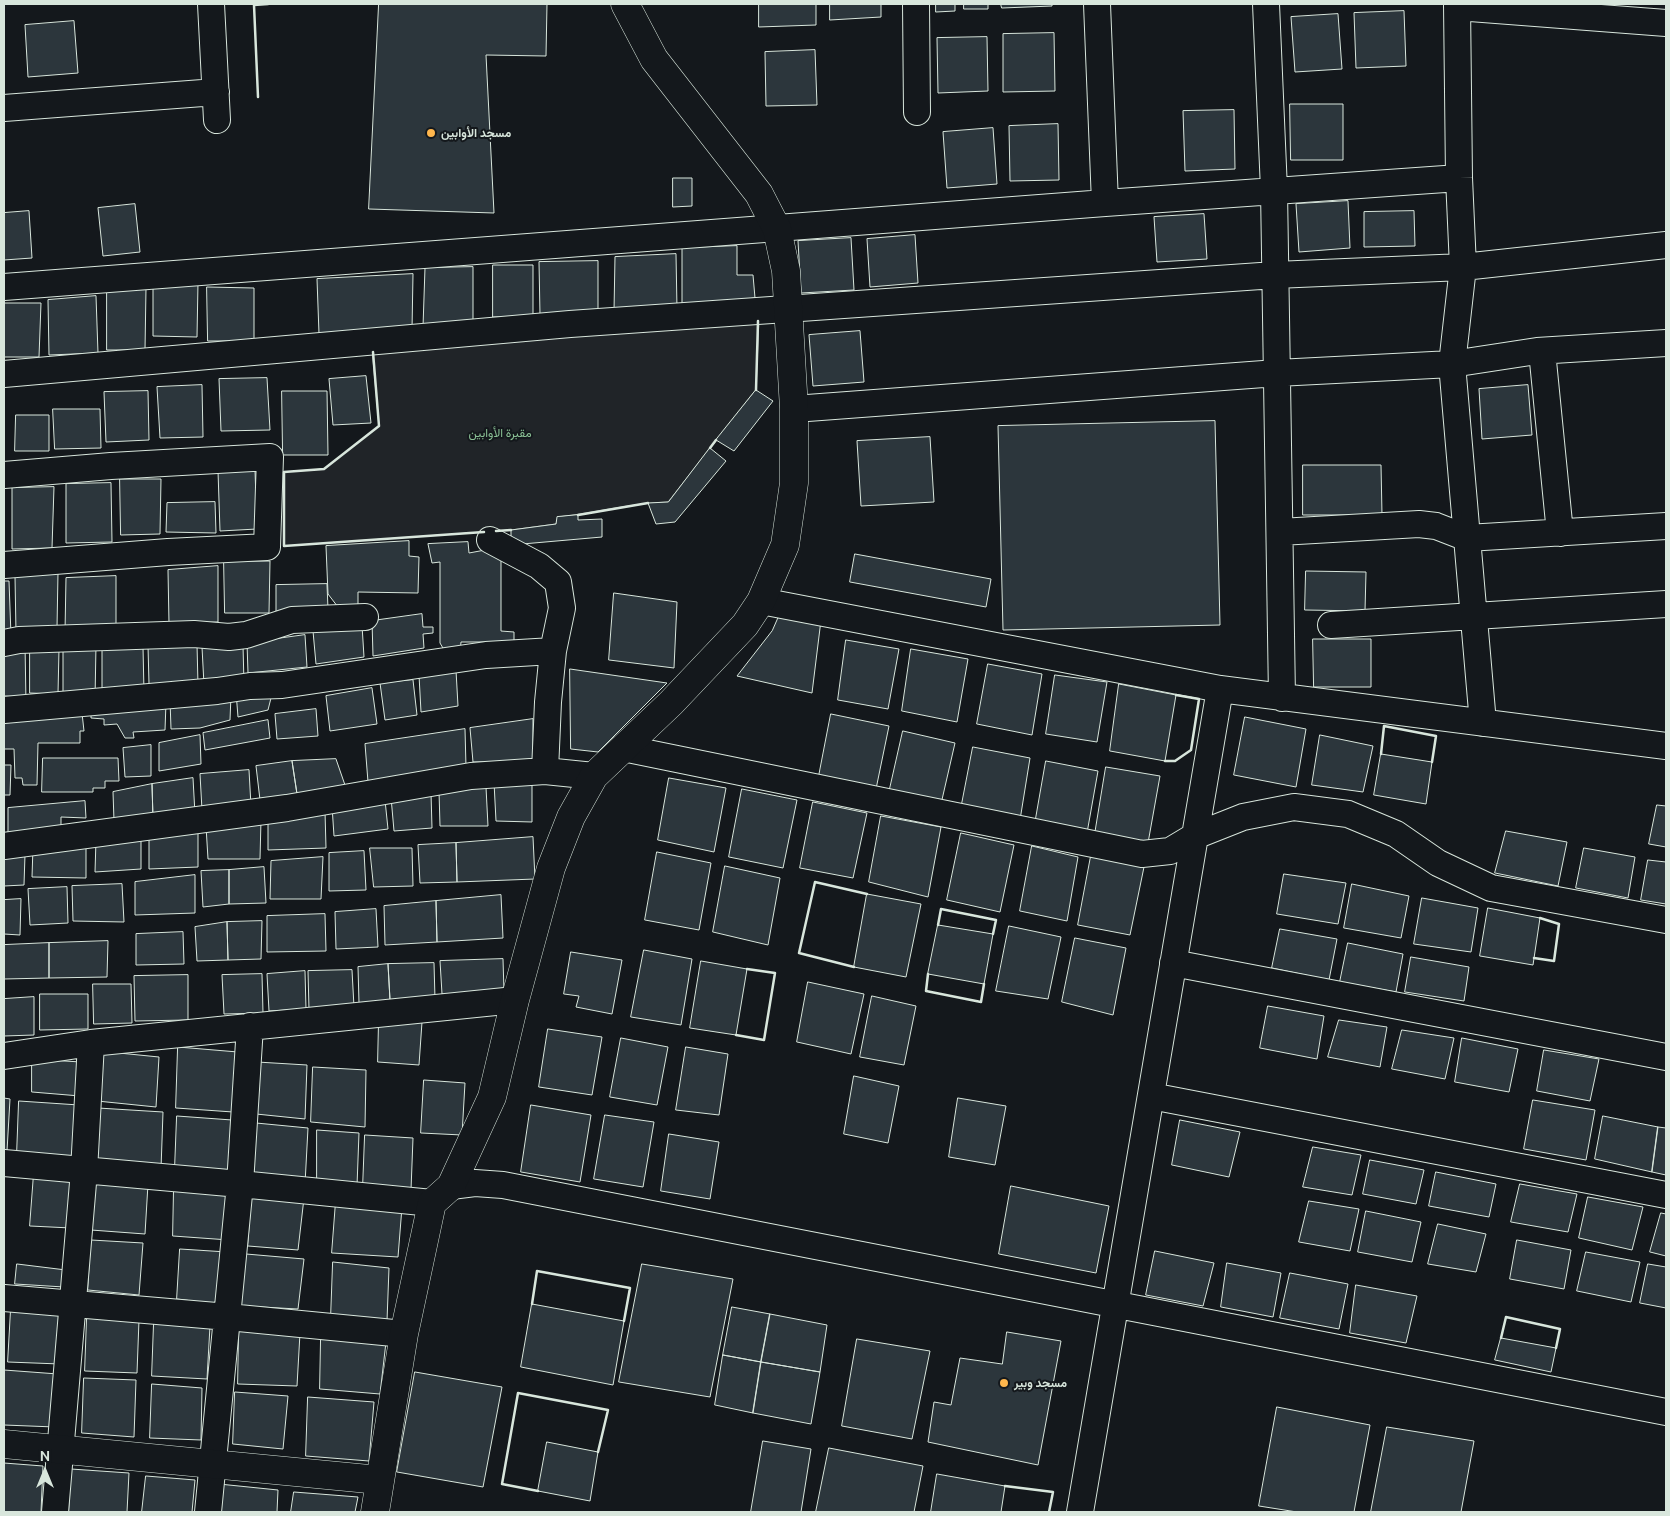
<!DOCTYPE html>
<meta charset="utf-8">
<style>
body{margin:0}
#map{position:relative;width:1670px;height:1516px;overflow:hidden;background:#14181c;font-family:Ubuntu,sans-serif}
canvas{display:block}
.frame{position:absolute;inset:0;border:5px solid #d8e6dc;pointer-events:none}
.north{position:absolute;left:20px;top:1446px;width:50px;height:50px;-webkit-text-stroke:4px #14181c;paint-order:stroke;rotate:0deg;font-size:14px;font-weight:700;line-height:20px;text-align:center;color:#d8e6dc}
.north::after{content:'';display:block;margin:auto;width:18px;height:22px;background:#d8e6dc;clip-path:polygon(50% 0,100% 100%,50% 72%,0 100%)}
</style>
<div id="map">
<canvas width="1670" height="1516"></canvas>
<div class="frame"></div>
<div class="north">N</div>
</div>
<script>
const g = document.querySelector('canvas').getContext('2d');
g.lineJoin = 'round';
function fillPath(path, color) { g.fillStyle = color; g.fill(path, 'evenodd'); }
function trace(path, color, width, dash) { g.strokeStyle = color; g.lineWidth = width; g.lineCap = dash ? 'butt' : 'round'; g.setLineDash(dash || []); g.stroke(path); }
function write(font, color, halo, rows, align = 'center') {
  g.font = font + ' Ubuntu,Vazirmatn,sans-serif'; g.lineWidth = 4; g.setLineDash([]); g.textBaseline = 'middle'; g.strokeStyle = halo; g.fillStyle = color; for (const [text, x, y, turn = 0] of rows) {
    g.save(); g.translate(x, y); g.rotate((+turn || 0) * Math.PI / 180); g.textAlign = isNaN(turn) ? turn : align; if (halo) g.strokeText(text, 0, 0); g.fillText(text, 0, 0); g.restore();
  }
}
const green = new Path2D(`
 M759,318l-3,72 -88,112c-37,1 -73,11 -110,15l-2,7 -45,6 -227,16v-74l40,-3 55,-43 -7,-77z`);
const building = new Path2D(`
 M379,4h168l-1,52 -60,-1 8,158 -125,-4z
 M759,4h57v21l-57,2z
 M830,4h51v13l-51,3z
 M936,4h19v7l-19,1z
 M964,4h24v5h-24z
 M1001,4h51v2l-50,2z
 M1404,11l2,55 -50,2 -2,-55z
 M1338,14l4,55 -47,3 -4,-55z
 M74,21l4,52 -50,4 -3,-52z
 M1054,33l1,58 -52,1v-58z
 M987,37l1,54 -50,2 -1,-55z
 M815,50l2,55 -51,1 -1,-54z
 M1290,104h53v56h-52z
 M1234,110l1,59 -50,2 -2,-60z
 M1058,124l1,56 -49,1 -1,-55z
 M993,128l4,56 -50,4 -4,-56z
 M673,178h19v28l-19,1z
 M1348,201l2,47 -51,4 -3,-48z
 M135,204l5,48 -37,4 -5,-48z
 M29,211l3,47 -28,2v-47z
 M1414,211l1,35 -51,1v-35z
 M1204,214l3,45 -50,3 -3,-45z
 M915,235l3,48 -48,4 -3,-48z
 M851,238l3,52 -53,3 -3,-52z
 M737,246v29h16l2,23 -73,8v-58z
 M676,254l1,55 -63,2 1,-54z
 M598,261v54h-58l-1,-53z
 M493,265h40v52h-40z
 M473,267v61l-50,-1 2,-59z
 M413,274l-1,56 -93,4 -2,-55z
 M198,283l-1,54 -44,-1v-50z
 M207,287l47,1v53h-46z
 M107,288h39l-1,62h-38z
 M96,296l2,57 -49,2 -1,-55z
 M4,303h37l-2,54h-35z
 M860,331l4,51 -51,4 -4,-51z
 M366,376l5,47 -38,2 -4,-46z
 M267,378l3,52 -49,1 -2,-52z
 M202,385l1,52 -43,1 -3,-51z
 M1528,385l4,50 -50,4 -3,-50z
 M756,390l17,11 -39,50 -18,-11z
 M148,391l1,49 -43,2 -2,-50z
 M282,391h45l1,64h-45z
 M53,409h47l1,39 -46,1z
 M16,415h33v36h-34z
 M1215,421l5,204 -217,5 -5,-204z
 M930,437l4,65 -73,4 -4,-65z
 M710,448l16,13 -51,61 -19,2 -8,-21 20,-1z
 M1303,465h78l1,50h-79z
 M255,470l2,59 -37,2 -2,-60z
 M120,479h41l-1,55 -39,1z
 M111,483l1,59 -46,1v-59z
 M54,487l-2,61 -40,1v-61z
 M215,502l1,31 -50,-1 1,-29z
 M578,515v5l24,-1v18l-91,8v-15l45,-6 1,-7z
 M409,541v15l10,1 -1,36 -60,-1v18l-17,1 -13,-17 -2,-48z
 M468,542l1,11 32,-6v84l13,1v13l-19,-3h-34l-1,12 -13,1 -7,-12v-81l-8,1 -4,-19z
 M855,554l136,25 -5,28 -136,-25z
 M224,561h46l-1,52h-44z
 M218,566v56l-49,2 -1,-54z
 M1306,571l60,1 -1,39 -60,-1z
 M58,573l-1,55 -41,5 -1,-57z
 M116,576v53l-51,3 1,-54z
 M4,581h5l2,55 -7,-1z
 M327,584l1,25 -52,3v-27z
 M614,593l63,9 -3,66 -65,-8z
 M422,614l1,13h10v6l-10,1 1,14 -51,8 -1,-35z
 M780,614l41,6 -9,73 -75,-17 35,-45z
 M362,625l2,32 -48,7 -3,-33z
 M305,635l2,32 -59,6 -1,-30z
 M1313,639h58v48h-57z
 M846,640l53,9 -11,60 -50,-9z
 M25,643l1,61 -6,-7 -16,-1v-46z
 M197,644l1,41 -49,-1 -1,-38z
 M96,645l-1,55 -32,-7v-47z
 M243,645l1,39 -40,1 -2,-38z
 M143,647l1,45h-42v-43z
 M30,649h29l-1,45 -28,-1z
 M911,649l57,10 -11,63 -55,-11z
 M988,664l54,10 -10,61 -55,-11z
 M570,669l97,14 -69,69 -27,-3z
 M456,670l2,36 -37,6 -2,-37z
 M1055,675l52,7 -10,60 -51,-8z
 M413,680l4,35 -32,5 -5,-37z
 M1119,684l57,11 -11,66 -55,-10z
 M372,688l5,36 -47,7 -4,-35z
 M273,690l-5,20 -30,7 -2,-25z
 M231,695l-1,25 -30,8 -29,1 -1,-29z
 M166,703l-1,27 -32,2 1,6h-9l-8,-14 -13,1v-6l-13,-1v-12z
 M316,709l2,27 -41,3 -2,-25z
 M82,713l2,18h-4v12h-42l-1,42h-14l-1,-7h-7l-1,-29h-10v-34z
 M831,714l58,12 -13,63 -57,-13z
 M1245,717l61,12 -10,58 -62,-12z
 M533,719v43h-60l-3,-34z
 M268,720l2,18 -65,12 -2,-17z
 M465,729l1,38 -98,15 -3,-38z
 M903,731l52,12 -14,61 -52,-11z
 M200,735l1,29 -42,7v-28z
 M1320,735l53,11 -10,46 -51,-7z
 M151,745v31l-26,1 -2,-29z
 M973,747l57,11 -10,62 -59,-11z
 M1381,754l51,8 -6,42 -52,-9z
 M43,758h75l1,23h-14v7h-12v4h-51z
 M336,759l10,29 -49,6 -5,-33z
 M292,761l5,33 -37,6 -4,-34z
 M1046,761l52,10 -11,62 -52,-9z
 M4,765h7l-1,30h-6z
 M1106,767l54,9 -12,67 -53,-9z
 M249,770l2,36 -49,4 -2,-36z
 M193,778l2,36 -42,5 -1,-35z
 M669,778l57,10 -12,64 -56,-12z
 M532,781v41l-36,-1 -2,-39z
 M152,784l1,35 -39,2 -1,-29z
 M486,787l2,39h-48l-1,-35z
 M742,789l55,11 -14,68 -54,-11z
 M431,793l1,35 -38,3 -3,-34z
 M385,800l3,29 -54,7 -2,-30z
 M85,801l1,17 -25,-1v10l-53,10v-29z
 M813,802l54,11 -14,65 -53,-10z
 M1657,805l9,1v41l-17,-3z
 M325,811l1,37 -58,2v-33z
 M881,816l60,11 -13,70 -59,-15z
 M261,820l-1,39h-52l-2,-33z
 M198,828v39l-49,2v-36z
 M1506,831l61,11 -9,44 -63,-13z
 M961,833l53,12 -14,67 -53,-12z
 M141,836v33l-46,3 1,-32z
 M533,837l2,42 -78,3 -1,-39z
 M86,842v36l-54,-1 1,-30z
 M456,843l1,39 -37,1 -2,-38z
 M1032,846l46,11 -11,64 -47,-10z
 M370,848h42l1,38 -39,1z
 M1584,848l51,9 -7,41 -52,-10z
 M364,851l2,39 -37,1v-38z
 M657,852l54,11 -12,67 -54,-10z
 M25,855l-1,30 -20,1v-30z
 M1091,856l53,11 -14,68 -52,-10z
 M323,857l-2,42h-51l1,-38z
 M1648,860l18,2v42l-25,-4z
 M725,866l55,12 -12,67 -55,-13z
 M264,867l2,36 -37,1v-34z
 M229,870v34l-26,3 -2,-36z
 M1284,874l62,9 -8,41 -61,-10z
 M195,875v38l-60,2v-33z
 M122,884l2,38 -51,-1 -1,-35z
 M1352,884l57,12 -8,42 -57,-10z
 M67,887l1,36 -38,2 -2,-36z
 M867,894l54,10 -15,73 -52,-10z
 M501,895l2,43 -66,4 -1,-41z
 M1422,898l56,10 -7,44 -57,-8z
 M21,899l-1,36 -16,-1v-34z
 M436,901l1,41 -52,3 -1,-39z
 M1488,908l52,10 -7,47 -53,-9z
 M376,909l2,38 -42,2 -1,-37z
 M325,914l1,37 -59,1v-36z
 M262,921l-1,38 -33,1 -1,-38z
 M227,922l1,38 -31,1 -2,-34z
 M938,925l55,9 -9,50 -56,-10z
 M1009,926l52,11 -13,62 -52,-8z
 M1280,929l57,10 -8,41 -57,-12z
 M183,932l1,32 -48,1v-31z
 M1075,938l51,10 -13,67 -51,-13z
 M108,941l-1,36 -58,1v-35z
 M49,943v35l-45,1v-34z
 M1348,943l55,11 -7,38 -56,-10z
 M644,950l48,9 -11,66 -50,-8z
 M571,952l51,8 -10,54 -36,-7 3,-11 -15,-2z
 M1411,957l58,10 -5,34 -59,-9z
 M503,959l1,33 -62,2 -2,-33z
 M701,961l46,8 -11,66 -46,-7z
 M434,963l1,36 -45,1 -2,-36z
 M388,964l2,36 -31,3 -1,-36z
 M352,970l2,37 -45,3 -1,-39z
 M305,971l1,38 -37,2 -2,-37z
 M262,974l1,39 -39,1 -2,-39z
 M188,975v45l-53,1 -1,-45z
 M808,982l56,12 -13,60 -54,-12z
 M93,984h38l1,39 -38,1z
 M40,994h48v35l-48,1z
 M872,996l44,10 -12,59 -44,-8z
 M34,997v38l-30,1v-37z
 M1268,1006l56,10 -7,43 -57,-11z
 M379,1019l43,3 -3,43 -41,-3z
 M1339,1020l48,7 -7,40 -52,-10z
 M548,1029l54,8 -10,58 -53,-8z
 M1402,1030l52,8 -9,41 -53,-10z
 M621,1038l47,9 -11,58 -47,-8z
 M1462,1038l56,11 -9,43 -54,-10z
 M178,1047l60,5 -5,60 -57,-4z
 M686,1047l42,7 -9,61 -43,-5z
 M1544,1050l55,9 -9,42 -53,-10z
 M99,1051l60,6 -3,50 -59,-6z
 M32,1059l49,3 -1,34 -48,-4z
 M257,1062l50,3 -2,54 -49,-5z
 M313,1067l53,3 -1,57 -54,-5z
 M854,1076l45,10 -11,57 -44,-9z
 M424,1080l41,3 -3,52 -41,-2z
 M4,1098l6,1 -3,52h-3z
 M958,1098l48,8 -11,59 -46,-8z
 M1533,1100l62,10 -9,50 -62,-11z
 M19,1101l60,4 -3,55 -59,-6z
 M531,1105l60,10 -11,67 -59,-10z
 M98,1108l65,4 -2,57 -65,-7z
 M605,1115l49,7 -11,65 -49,-8z
 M177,1116l55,4 -3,53 -54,-6z
 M1603,1116l55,11 -6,45 -57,-13z
 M1180,1120l60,12 -11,45 -57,-12z
 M256,1123l52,5 -3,56 -51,-5z
 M1658,1127l8,1v47l-14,-3z
 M317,1130l42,3 -2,53 -40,-2z
 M669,1134l50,8 -9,57 -49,-8z
 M365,1135l48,3 -2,52 -48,-3z
 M1313,1147l48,8 -9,40 -49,-8z
 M1370,1160l54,10 -8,34 -53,-10z
 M1436,1172l60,12 -7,33 -60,-11z
 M34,1173l42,5 -5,50 -41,-2z
 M93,1178l55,6 -3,50 -54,-4z
 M1520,1184l57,10 -9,38 -57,-10z
 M174,1186l58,3 -3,51 -56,-4z
 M1011,1186l98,20 -13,67 -97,-19z
 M252,1193l52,5 -6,52 -50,-4z
 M1588,1197l55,10 -11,43 -53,-12z
 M336,1201l66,6 -4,50 -66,-4z
 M1309,1201l50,8 -9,42 -51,-9z
 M1366,1211l55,11 -9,40 -54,-10z
 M1661,1213l5,1v42l-16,-4z
 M1438,1224l48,10 -10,38 -48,-8z
 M91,1240l52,3 -4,52 -51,-5z
 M1517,1240l54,10 -7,39 -54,-10z
 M180,1249l47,3 -4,53 -46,-6z
 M1155,1251l59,12 -11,43 -57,-11z
 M1586,1252l54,10 -9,40 -54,-11z
 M246,1254l58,5 -6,50 -57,-3z
 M333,1262l56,6 -2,53 -56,-4z
 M1227,1263l54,10 -8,44 -52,-10z
 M17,1264l49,6 -2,17 -49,-3z
 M642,1264l91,15 -23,118 -91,-15z
 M1648,1264l18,3v41l-26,-5z
 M1290,1273l58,11 -9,45 -59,-11z
 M1356,1285l61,11 -11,47 -56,-10z
 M532,1304l92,17 -11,64 -92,-18z
 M732,1307l38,7 -9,48 -38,-7z
 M11,1309l52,4 -3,51 -52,-2z
 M770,1314l57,11 -7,47 -59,-10z
 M87,1317l52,3 -2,53 -52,-2z
 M154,1322l56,4 -3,53 -55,-3z
 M239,1330l61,3 -3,53 -59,-2z
 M1007,1332l54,9 -23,124 -110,-23 6,-40 17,3 9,-47 42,6z
 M321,1337l65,5 -6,52 -60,-5z
 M1501,1338l55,10 -5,24 -56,-12z
 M857,1339l73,12 -18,88 -70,-13z
 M723,1355l38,7 -8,51 -38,-8z
 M761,1362l59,10 -9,52 -58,-11z
 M4,1370l54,4 -3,53 -51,-2z
 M415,1372l87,15 -19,100 -86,-15z
 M84,1378l52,2 -2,57 -52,-4z
 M152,1384l50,4 -1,52 -51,-2z
 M235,1392l53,4 -5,53 -50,-5z
 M308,1397l66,5 -5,59 -63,-5z
 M1277,1407l93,18 -16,87h-57l-38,-6z
 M1387,1427l87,14 -13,71h-90z
 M763,1441l48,8 -10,63h-50z
 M547,1442l51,10 -8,49 -52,-10z
 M829,1448l94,18 -9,46h-98z
 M4,1463l39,3 -2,46h-37z
 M71,1469l58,4 -2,39h-58z
 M937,1474l68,12 -4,26h-70z
 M146,1476l49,4 -3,32h-50z
 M219,1484l59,6 -1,22h-60z
 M294,1492l64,5 -3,15h-64z`);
const street = new Path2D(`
 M211,4l6,116
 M916,4l1,108
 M1097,4l8,199
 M1266,4l8,186 8,508
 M1457,4l2,174 4,89 -11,97 31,359
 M1457,7l209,16
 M4,108l212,-16
 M4,287l1101,-84 354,-25
 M1542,351l18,182
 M4,374l566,-50 705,-49 188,-8 203,-22
 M794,409l483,-36 175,-9 85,-13 129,-8
 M4,475l107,-9 159,-9 -3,90 -99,5 -164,13
 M1280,532l139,-8 17,2 31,12 199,-12
 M490,540l49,26 19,16 4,26 -9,43 -5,51 -3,69
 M761,601l459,88 446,57
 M1331,625l335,-21
 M4,643l15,-3 175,-6 35,3 17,-2 46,-15 73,-3
 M4,710l213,-19 33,-5 32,-1 204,-30 67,-4
 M623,748l519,106 28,-3 25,-15 48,-19 51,-10 54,7 48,20 42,29 53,25 175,32
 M4,846l283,-38 184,-32 74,-5 49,5
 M1173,963l493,94
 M4,1056l87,-13 424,-43
 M1151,1096l515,99
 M4,1163l236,21 192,19
 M451,1186l24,-3 28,2 1163,227
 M4,1298l224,19 176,17
 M55,1512l29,-341 7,-128
 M208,1512l32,-328 10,-158
 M1080,1512l140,-823`);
const secondary = new Path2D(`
 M4,1444l375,36
 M375,1512l29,-178 28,-131 19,-17 41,-89 23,-97 36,-132 20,-51 23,-41 77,-73 74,-78 16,-24 24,-56 9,-62v-74l-8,-138 -9,-42 -18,-35 -105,-135 -29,-55`);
const wall = new Path2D(`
 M258,97l-4,-92 14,-1
 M373,352l6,74 -55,43 -40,3v74l200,-14
 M756,390l2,-69
 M710,448l6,-8
 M578,515l70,-12
 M496,531l15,-1
 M1381,754l3,-28 52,10 -4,26
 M1165,761h10l16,-11 8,-51 -23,-4
 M938,925l3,-16 55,11 -3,14
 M1534,958l20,3 5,-37 -19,-6
 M854,967l-55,-14 16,-71 52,12
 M928,974l-2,17 55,11 3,-18
 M736,1035l28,5 11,-67 -28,-4
 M532,1304l5,-33 93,17 -6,33
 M1501,1338l5,-21 54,12 -4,19
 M1005,1486l48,6 -4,20
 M538,1491l-36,-7 16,-91 90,17 -10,42`);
const markers = [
 [431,133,5,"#ffb74d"],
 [1004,1383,5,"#ffb74d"]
];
const poiNames = [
 ["مسجد الأوابين",441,133],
 ["مسجد وبير",1014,1383]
];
const parkNames = [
 ["مقبرة الأوابين",500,433]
];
fillPath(green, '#202428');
trace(green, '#939e99', 1);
fillPath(building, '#2c363c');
trace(building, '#d8e6dc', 1);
trace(street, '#d8e6dc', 28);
trace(secondary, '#d8e6dc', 29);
trace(street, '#14181c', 26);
trace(secondary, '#14181c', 28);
trace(wall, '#d8e6dc', 2.5);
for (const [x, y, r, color] of markers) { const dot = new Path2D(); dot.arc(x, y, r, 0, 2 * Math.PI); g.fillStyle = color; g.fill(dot); trace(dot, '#14181c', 2); }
write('bold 12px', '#d8e6dc', '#14181c', poiNames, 'left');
write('12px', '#8ac095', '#14181c', parkNames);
</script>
